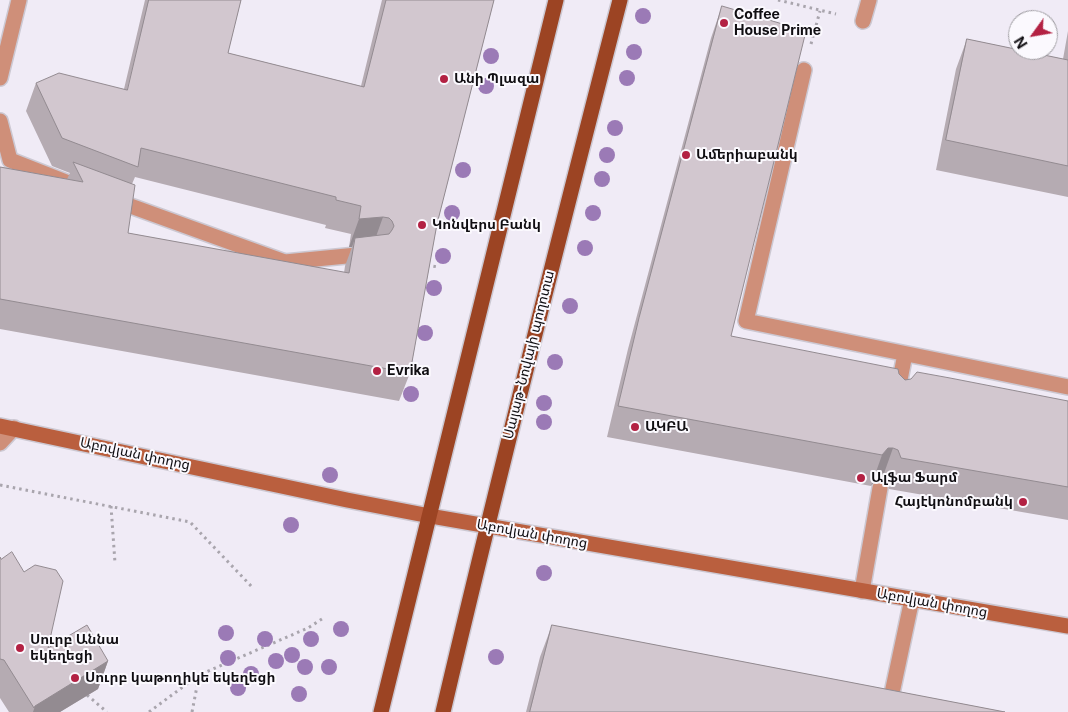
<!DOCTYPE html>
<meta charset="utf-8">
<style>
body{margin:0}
#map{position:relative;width:1068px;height:712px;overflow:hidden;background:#f0ebf6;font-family:Inter,sans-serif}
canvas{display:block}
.north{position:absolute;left:1008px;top:10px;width:50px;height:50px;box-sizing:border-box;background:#fbf9fe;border:1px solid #9d9ba0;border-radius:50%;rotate:238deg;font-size:14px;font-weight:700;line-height:20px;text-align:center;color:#100e12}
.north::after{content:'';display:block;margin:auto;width:18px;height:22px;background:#b32143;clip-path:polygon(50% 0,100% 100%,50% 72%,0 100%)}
</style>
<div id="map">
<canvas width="1068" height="712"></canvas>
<div class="north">N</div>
</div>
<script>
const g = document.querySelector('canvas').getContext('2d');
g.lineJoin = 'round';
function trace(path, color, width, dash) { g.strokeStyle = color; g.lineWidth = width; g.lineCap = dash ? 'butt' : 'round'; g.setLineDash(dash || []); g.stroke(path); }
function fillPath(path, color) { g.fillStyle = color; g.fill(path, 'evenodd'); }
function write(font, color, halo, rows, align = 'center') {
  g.font = font + ' Inter,"Noto Sans Armenian",sans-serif'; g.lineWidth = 4; g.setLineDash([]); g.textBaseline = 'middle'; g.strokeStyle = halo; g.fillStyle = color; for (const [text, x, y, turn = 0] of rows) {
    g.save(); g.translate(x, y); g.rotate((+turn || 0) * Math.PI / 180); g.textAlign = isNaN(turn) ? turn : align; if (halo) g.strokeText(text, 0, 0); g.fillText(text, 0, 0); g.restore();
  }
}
const path = new Path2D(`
 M778,0l58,14
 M811,44l9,-33
 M427,265l11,2
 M0,485l190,37 63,66
 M111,506l4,57
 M87,695l20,17
 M149,712l50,-37 109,-47 17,-11
 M192,712l7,-36`);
const service = new Path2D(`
 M804,70l-58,251 322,66
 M0,78l19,-78
 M0,121l10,39 61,24
 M114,200l171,62 82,-8
 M897,395l8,-41
 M862,591l18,-103`);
const minor = new Path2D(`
 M863,21l6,-21
 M0,443l14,-15
 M888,712l24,-113`);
const secondary = new Path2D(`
 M0,426l347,74 83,16 638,110`);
const primary = new Path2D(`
 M381,712l175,-712
 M443,712c56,-238 116,-475 177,-712`);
const trees = [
 [643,16],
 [634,52],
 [491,56],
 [627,78],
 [486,86],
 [615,128],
 [607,155],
 [463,170],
 [602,179],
 [452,213],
 [593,213],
 [585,248],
 [443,256],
 [434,288],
 [570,306],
 [425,333],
 [555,362],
 [411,394],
 [544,403],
 [544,422],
 [330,475],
 [291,525],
 [544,573],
 [341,629],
 [226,633],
 [265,639],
 [311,639],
 [292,655],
 [496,657],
 [228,658],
 [276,661],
 [305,667],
 [329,667],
 [251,674],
 [238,688],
 [299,694]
];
const wall = new Path2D(`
 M145,0h96l-13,53 133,33 21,-86h112l-57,224 -27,149 -11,28 -399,-72v-162l67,12 3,-6 -18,-7 -26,-55 10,-28 88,6zM135,177l191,48 -1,3 26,6 -2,13h3l-7,19 -1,7 -216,-40 4,-49z
 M722,6l9,330 168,38 6,6 163,21v119l-179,-31 -3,-8 -4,-2h-6l-5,7 -264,-49 21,-88 83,-311z
 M1068,31v166l-132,-27 20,-101 11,-30 96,20z
 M0,557l48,91 60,13 -10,28 -38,23h-51l-9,-14z
 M552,625l453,87h-479l14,-55z`);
const shadedWall = new Path2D(`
 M383,217l-10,28 -18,-7 -3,9h-3l10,-28z
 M888,448h5l-11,31h-6l-5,7 11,-31z
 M108,661l-10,28 -38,23h-27l2,-6z`);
const building = new Path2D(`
 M149,0h92l-13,53 136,34 22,-87h108l-57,224 -27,149 -410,-74v-132l83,15 -10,-20 62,23 -7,48 221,40 6,-35 34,-4 3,-4 2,-4 -2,-5 -3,-3 -6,-1 -24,2 2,-13 -25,-6v-3l-195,-49 -3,19 -76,-29 -26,-55 23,-10 68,17z
 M722,6l84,25 -75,305 167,33 1,5 6,6 6,-1 6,-7 33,6 118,23v86l-167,-29 -3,-8 -5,-2h-5l-6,7 -264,-49 21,-88z
 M967,39l101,21v106l-122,-26z
 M12,552l12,20 11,-7 21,5 7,11 -15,67 39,-23 21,36 -73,45 -1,2 -30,-48 -4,-1v-102l1,2z
 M552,625l453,87h-475z`);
const markers = [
 [724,23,5,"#b32143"],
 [444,79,5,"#b32143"],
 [686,155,5,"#b32143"],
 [422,225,5,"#b32143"],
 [377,371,5,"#b32143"],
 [635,427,5,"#b32143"],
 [861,478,5,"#b32143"],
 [1023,502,5,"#b32143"],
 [20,648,5,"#b32143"],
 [75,678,5,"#b32143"]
];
const poiNames = [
 ["Coffee",734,15],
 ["House Prime",734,31],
 ["Անի Պլազա",454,79],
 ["Ամերիաբանկ",696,155],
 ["Կոնվերս Բանկ",432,225],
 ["Evrika",387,371],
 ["ԱԿԲԱ",645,427],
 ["Ալֆա Ֆարմ",871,478],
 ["Հայէկոնոմբանկ",1013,502,"right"],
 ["Սուրբ Աննա",30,640],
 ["եկեղեցի",30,656],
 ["Սուրբ կաթողիկե եկեղեցի",85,678]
];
const streetNames = [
 ["Սայաթ-Նովայի պողոտա",529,355,-76],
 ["Աբովյան փողոց",135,454,12],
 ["Աբովյան փողոց",532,534,10],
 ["Աբովյան փողոց",932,603,10]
];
trace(service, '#ccc8d2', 18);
trace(minor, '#ccc8d2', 18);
trace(secondary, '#ccc8d2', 18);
trace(primary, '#ccc8d2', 18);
trace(path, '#a9a5ad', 3, [2.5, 4]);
trace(service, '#cf8f79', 15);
trace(minor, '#cf8f79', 15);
trace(secondary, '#ba5f3e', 15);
trace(primary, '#9c4423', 15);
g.fillStyle = '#9b7ab6';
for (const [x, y] of trees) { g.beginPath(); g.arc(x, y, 8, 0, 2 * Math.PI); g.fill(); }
fillPath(wall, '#b5abb2');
fillPath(shadedWall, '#938b91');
fillPath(building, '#d2c7cf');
trace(building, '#938b91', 1);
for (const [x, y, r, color] of markers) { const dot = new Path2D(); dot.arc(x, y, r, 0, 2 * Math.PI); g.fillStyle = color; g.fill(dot); trace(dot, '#fbf9fe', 2); }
write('bold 14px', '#100e12', '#fbf9fe', poiNames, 'left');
write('14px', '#100e12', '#fbf9fe', streetNames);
</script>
